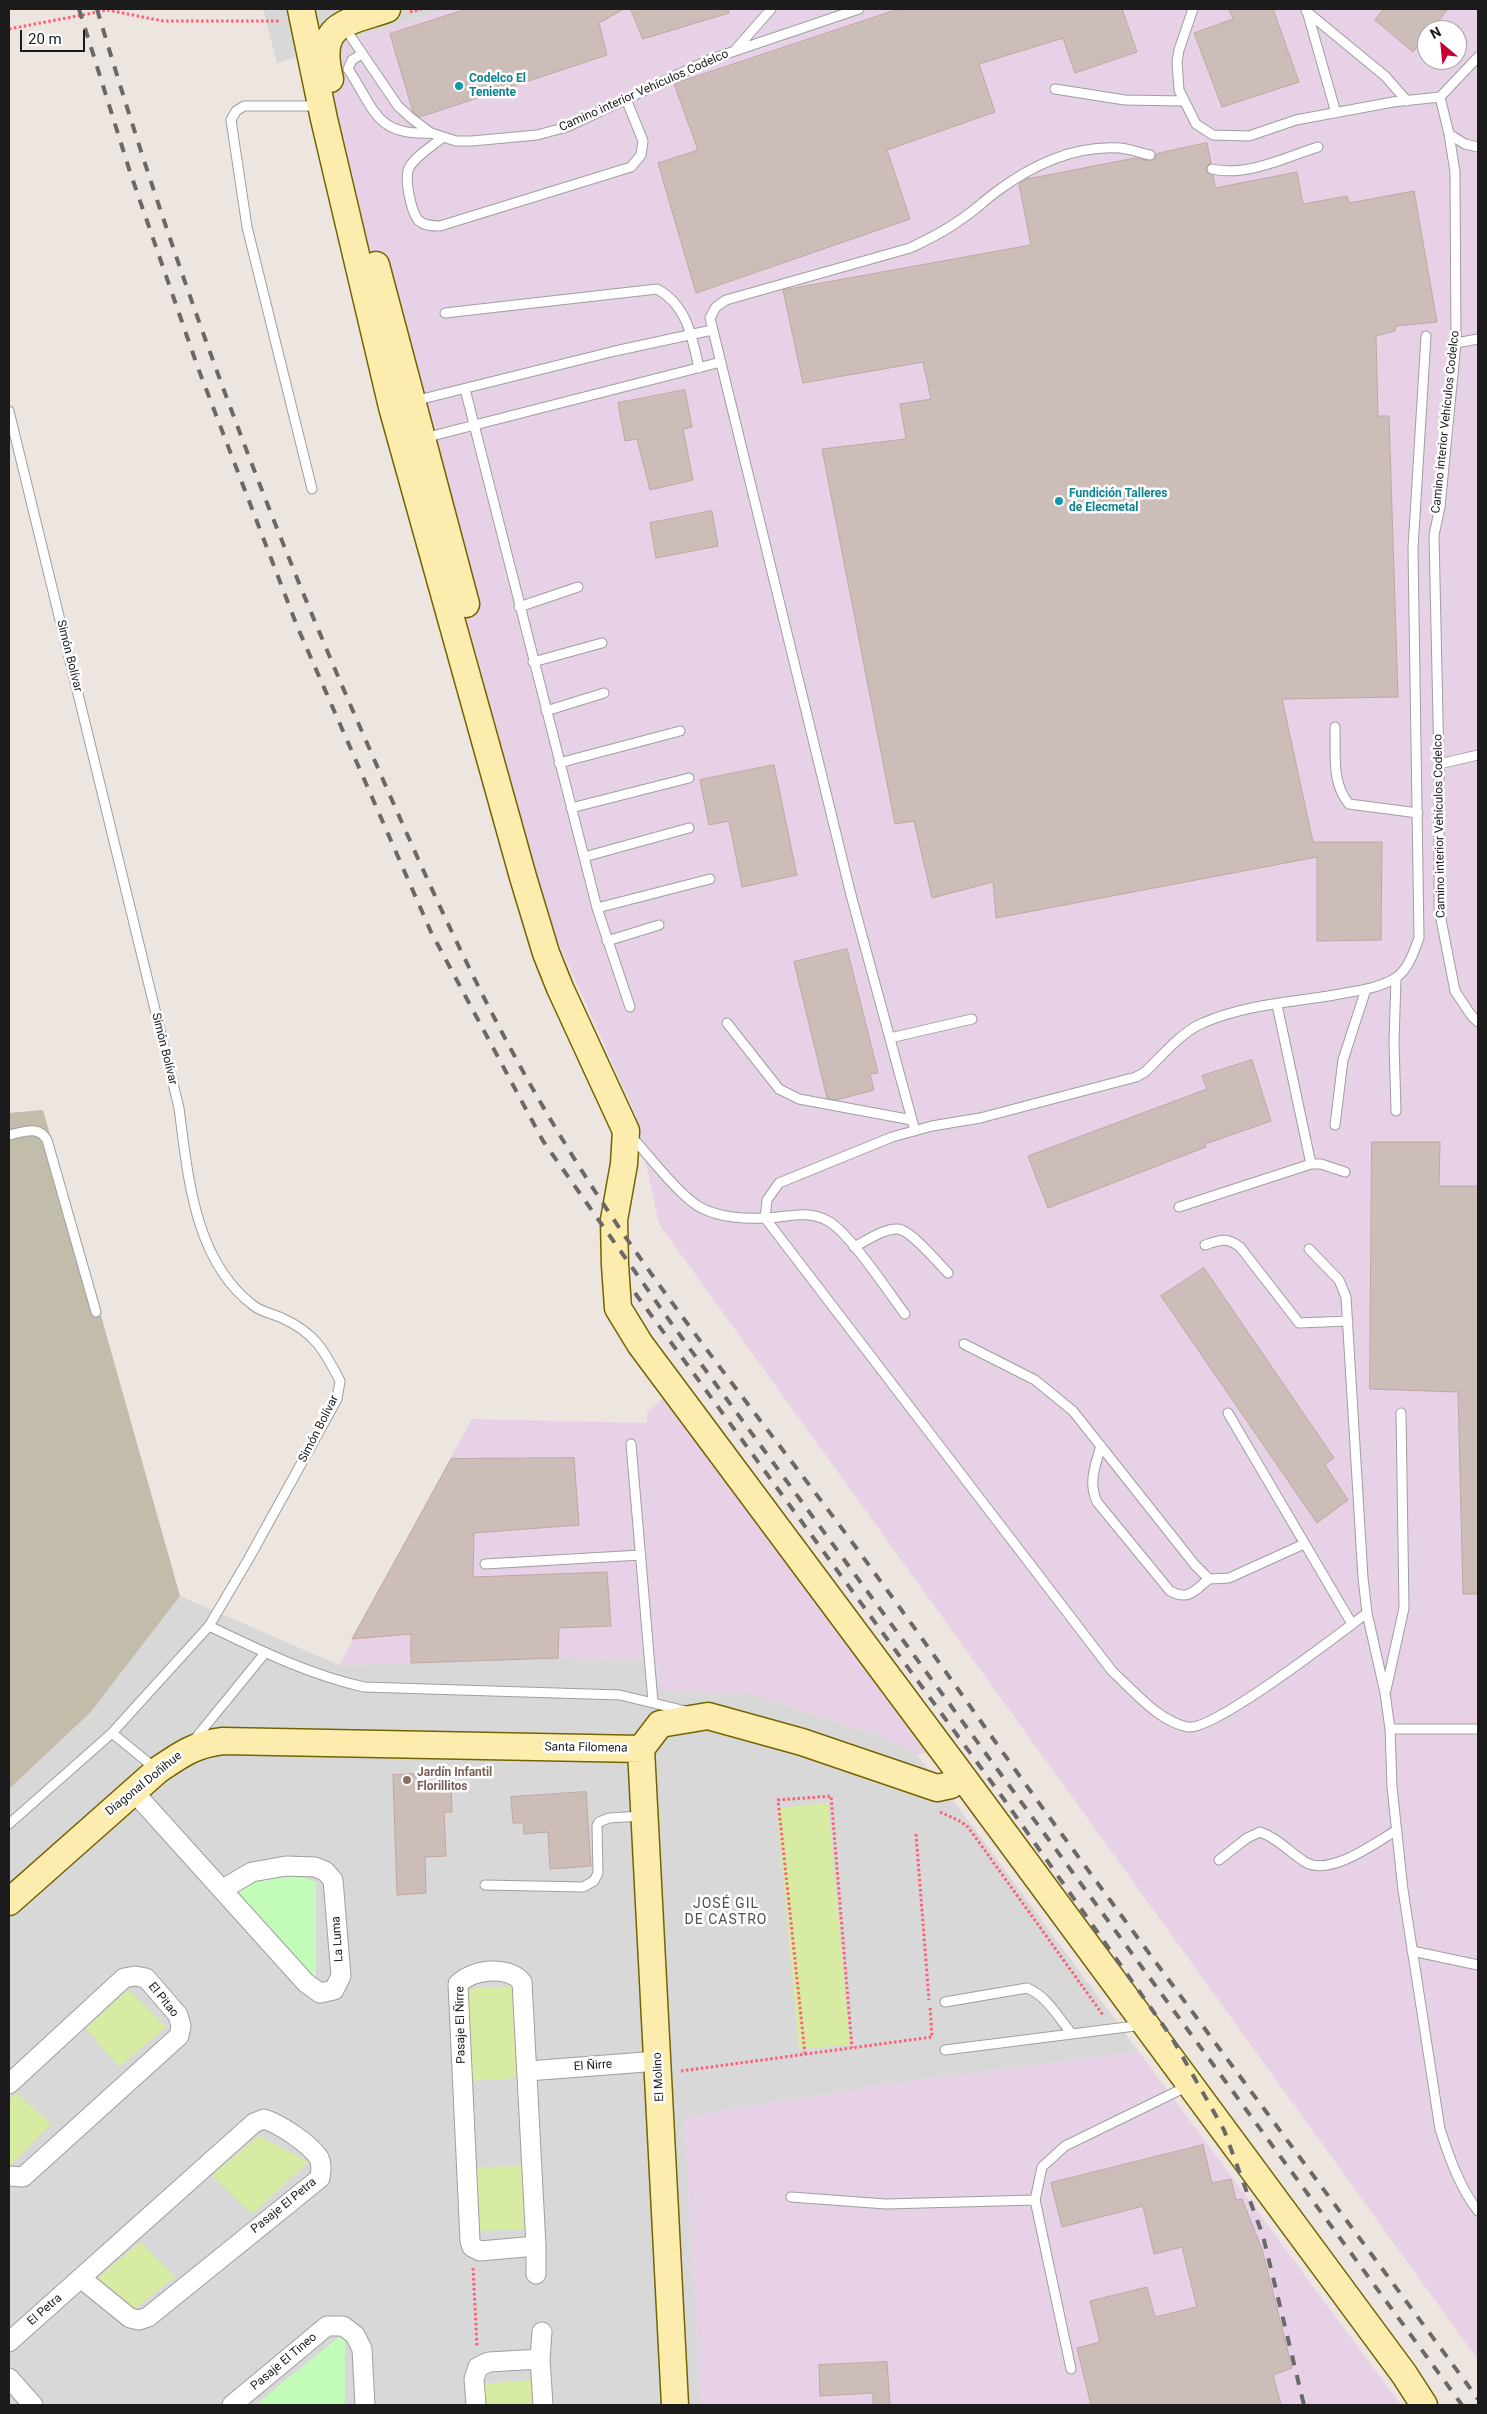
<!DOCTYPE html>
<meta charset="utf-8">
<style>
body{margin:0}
#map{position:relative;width:1487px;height:2414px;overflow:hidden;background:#ede5e0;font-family:Roboto,sans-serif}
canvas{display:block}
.frame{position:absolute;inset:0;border:10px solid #1b1b1b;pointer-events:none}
.north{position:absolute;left:1417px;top:20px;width:50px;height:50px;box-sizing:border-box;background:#fff;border:1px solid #a4a4a4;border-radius:50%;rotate:332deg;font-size:14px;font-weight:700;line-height:20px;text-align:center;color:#1b1b1b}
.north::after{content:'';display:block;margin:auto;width:18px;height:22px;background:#c60030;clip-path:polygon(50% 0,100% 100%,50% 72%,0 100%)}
.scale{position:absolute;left:20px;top:30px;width:65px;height:22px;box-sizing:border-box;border:2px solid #1b1b1b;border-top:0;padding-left:6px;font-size:15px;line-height:18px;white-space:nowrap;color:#1b1b1b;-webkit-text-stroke:4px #fff;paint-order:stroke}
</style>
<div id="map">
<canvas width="1487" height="2414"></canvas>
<div class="frame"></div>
<div class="north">N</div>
<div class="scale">20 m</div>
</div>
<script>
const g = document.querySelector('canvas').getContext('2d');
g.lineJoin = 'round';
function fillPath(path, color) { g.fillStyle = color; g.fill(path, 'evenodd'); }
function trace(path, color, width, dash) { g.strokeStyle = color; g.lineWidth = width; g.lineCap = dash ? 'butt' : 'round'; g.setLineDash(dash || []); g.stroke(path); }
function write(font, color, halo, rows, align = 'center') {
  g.font = font + ' Roboto,sans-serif'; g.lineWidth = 5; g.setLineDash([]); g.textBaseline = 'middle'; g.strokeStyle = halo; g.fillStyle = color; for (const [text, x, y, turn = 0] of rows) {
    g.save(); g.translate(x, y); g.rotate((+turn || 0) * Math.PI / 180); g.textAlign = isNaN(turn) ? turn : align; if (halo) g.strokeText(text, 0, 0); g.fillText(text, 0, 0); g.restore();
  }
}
const residential = new Path2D(`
 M263,9h185l-171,54z
 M180,1596l159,69 219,-7 98,1 2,21 7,11 87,3 126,41 31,14 8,6 54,69 168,228 -234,30 -221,35 17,288h-692v-616l81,-76z`);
const industrial = new Path2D(`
 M448,9h1030v2351l-819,-1136 -23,-108 -89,-199 -232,-866zM1427,30h30v30h-30z
 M669,1394l259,354 -3,5 -8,2 -8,-6 -31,-14 -126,-41 -87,-3 -5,-2 -4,-30 -98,-1 -219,7 133,-246 175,4v-11z
 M1139,2052l262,353h-700l-17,-288 221,-35z`);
const construction = new Path2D(`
 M43,1110l137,486 -90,117 -81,76v-676z`);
const grass = new Path2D(`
 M828,1803l22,242 -51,4 -22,-241z
 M517,1986l3,92 -51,3 -5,-92z
 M128,1990l38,37 -47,40 -33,-39z
 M16,2093l35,31 -41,42 -1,-67z
 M259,2136l49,26 -56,52 -40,-39z
 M524,2166l2,63 -48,2 -1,-64z
 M140,2242l35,35 -47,37 -32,-34z
 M531,2380l1,25h-46l-2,-21z`);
const park = new Path2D(`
 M288,1872l28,10v100l-77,-89 13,-14z
 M345,2332v73h-90z`);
const building = new Path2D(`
 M467,9h157l-25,14 8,32 -187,62 -7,-5 -23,-78z
 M631,9h97l1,4 -86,26z
 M899,9h223l15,43 -62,21 -12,-35 -84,26 16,48 -108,38 23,69 -214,74 -38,-130 40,-13 -24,-66z
 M1229,9h44l26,73 -77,25 -28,-74 39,-14z
 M1384,9h64l-17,21h-4v5l-14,17 -38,-32z
 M1207,143l4,20 -4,3 -1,5 7,4 2,13 82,-16 6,32 44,-8 2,7 65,-12 23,131 -41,4 -1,5 -19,5 2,80h11l9,281 -116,2 31,143h69l-1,98 -64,1v-84l-321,61 -3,-36 -61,16 -18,-77 -19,3 -73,-375 84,-10 -6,-35 31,-5 -8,-37 -120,21 -20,-93 248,-45 -12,-61 8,-5 108,-21 16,3 4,-2 1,-5z
 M685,390l7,37 -9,2 10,51 -43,10 -13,-51 -12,2 -7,-38z
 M712,511l6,35 -62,12 -6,-35z
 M774,765l23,110 -55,12 -13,-66 -20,4 -9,-45z
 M847,949l31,124 -8,1 4,16 -38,10 -9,-2 -33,-136z
 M1252,1060l19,61 -66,23 1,3 -158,61 -20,-52 179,-67 -5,-13z
 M1372,1142h68l-1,44h39v408h-15l-5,-202 -88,-3z
 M1204,1268l130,190 -9,7 23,35 -31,23 -156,-227z
 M574,1458l5,67 -105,8 -1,44 134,-5 4,54 -52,2 -1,30 -147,5v-29l-59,5 99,-180z
 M416,1774l1,11 34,-2 1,29h-8l2,44 -21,1 1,36 -29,2 -4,-120z
 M586,1792l5,74 -41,3 -2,-37 -24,2 -1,-11h-10l-2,-26z
 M1203,2145l9,38 19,-4 5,21 6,-1 20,50 30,119 -19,7 8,30h-190l-14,-57 23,-6 -10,-41 57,-14 8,30 42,-10 -15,-60 -28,7 -11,-48 -81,21 -11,-44z
 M887,2362l3,43h-17v-12l-53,3 -1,-31z`);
const path = new Path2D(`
 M410,12l11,-3
 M9,29l99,-19 55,11h118
 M940,1812l18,8 10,7 135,188
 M916,1834l13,166
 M805,2054l-27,-254 53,-4 21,252
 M681,2071l251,-34 -2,-31
 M473,2268l4,78`);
const lane = new Path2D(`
 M1193,9l-14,41 -2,12 2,28 17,34 17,11 36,1 47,-16 97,-18 47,-5 9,37 6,38 1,171 -16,164 -6,28 5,229v145l16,82 16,24 7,7
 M1306,11l79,65 22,25
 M1307,11l29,102
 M351,37l47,69 13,12 20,15 25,8h16l65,-6 30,-8 144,-68 148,-50
 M736,49l35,-40
 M362,54l-10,6 -4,9c27,40 27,67 83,64
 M1055,89l70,11 58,1
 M1440,97l38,-40
 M1449,134l16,10 13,3
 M443,137c-10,9 -28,19 -34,31 -5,10 2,43 9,52 6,6 15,6 22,6l191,-59 10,-12 2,-14 -17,-42
 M1212,169c35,8 74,-12 106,-22
 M445,313l212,-24c30,16 35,48 42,79
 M1456,343l22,-4
 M465,389l132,519 33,99
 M414,401l201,-50 97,-21
 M9,411l170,697c9,68 15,153 75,198 8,6 19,8 28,12 33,15 42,32 58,63l-3,18 -89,161 -39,66 -97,107 -103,91
 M424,438l297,-76
 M312,489l-65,-262 -16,-107 5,-9 8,-5h74
 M519,607l59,-20
 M533,662l69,-19
 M546,711l58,-18
 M1335,727c1,27 -4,56 14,77l69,9
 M559,763l121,-32
 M1439,764l39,-9
 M571,808l118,-30
 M584,857l105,-29
 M597,908l113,-29
 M607,941l52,-16
 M1396,978l-2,64 2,69
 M1277,1005l34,159
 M727,1023l52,66 20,10 113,21
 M890,1038l82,-19
 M1335,1125l8,-65 23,-71
 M915,1131l-64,-236 -141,-577 6,-11 10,-7 184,-52c17,-8 35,-17 50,-28 13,-8 24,-19 36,-28 36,-27 79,-47 124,-44 10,1 20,5 30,7
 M9,1135c15,-3 29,-10 38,5l49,172
 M631,1136c19,21 39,48 60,65 19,16 50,18 73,17 23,0 42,-9 64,3 21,11 61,72 77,93
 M1179,1207l132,-43h10l24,8
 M1205,1245c15,-5 22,-8 35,2l59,76 49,-2
 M854,1247c12,-6 30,-19 44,-18 13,1 40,34 50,44
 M1309,1249l30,31 7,17 17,281 4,35 18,80 5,36 2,58 11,103 37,239c9,28 20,59 38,82
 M964,1344l71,36 38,31 122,154 14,14 20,-1 75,-34
 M1228,1413l124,211
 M631,1444l22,258
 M1101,1446c-6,20 -13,37 -4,56l73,89c19,10 24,0 39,-12
 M485,1564l156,-9
 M1367,1613c-27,20 -153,118 -179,114 -30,-6 -54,-36 -76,-56l-347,-453 2,-18 12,-17 113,-46 40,-11 48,-8 156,-41 9,-5c17,-16 36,-40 58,-49 40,-18 89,-21 131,-28 21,-4 45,-6 63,-18 12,-9 17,-26 22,-39l-6,-390 13,-212
 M209,1626c50,24 101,49 155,61l256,8 66,16
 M1386,1690l18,-82 -3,-195
 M1390,1729h88
 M112,1733l44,36
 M194,1740l71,-87
 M1219,1860l28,-22 13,-6c18,6 29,20 45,30 25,15 70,-19 92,-32
 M485,1885l98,2 11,-6 4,-8 -1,-47 2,-4 10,-4 33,-2
 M1412,1951l66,14
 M945,2002l82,-14c20,8 31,29 45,46
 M945,2050l198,-25
 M791,2197l95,7 149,-4
 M1071,2369l-36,-169 7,-33 23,-21 123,-60`);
const street = new Path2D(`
 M133,1791l173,192 14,10 14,-3 7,-14 -8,-96 -8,-9 -10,-4 -29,-1 -34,6 -29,17
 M528,2071l130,-10
 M9,2084l115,-106 11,-2 11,2 32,37 3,11 -2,10 -156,141 -14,-1
 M536,2246l-56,5 -8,-4 -2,-6 -12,-257c15,-15 50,-19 64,-2l14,264v28
 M542,2332l-2,27 3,46
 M9,2342l245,-219 10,-4c16,5 46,25 55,39 3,6 2,13 1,20l-172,139 -9,3 -9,-2 -48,-39
 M9,2378l24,27
 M232,2405l95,-79h16l12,9 7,14 3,56
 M476,2405l-2,-26 4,-12 11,-5 51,-3`);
const secondary = new Path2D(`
 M301,9l23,110 68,288 131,470 23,76 14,35 66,143 -2,33 -10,56 1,45 3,43 22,36 322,432 442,598 20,31
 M330,79c-14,-56 14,-55 57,-70
 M376,265l90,339
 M641,1749l34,656
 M9,1902l149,-132c22,-15 37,-26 65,-29l418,8 19,-25 48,-8 94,26 135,46 14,-3 11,-9`);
const rail = new Path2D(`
 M79,9l51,163 68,196 99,258 134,306 112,209 131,186 788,1078
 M97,9c74,250 165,496 270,734 58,133 116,265 191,389 93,156 212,296 318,443 58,79 113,159 171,239 143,196 288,390 431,585
 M635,1293l368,505 169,240 52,92 39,106 41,169`);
const markers = [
 [459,86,5,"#0f9aa8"],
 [1059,501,5,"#0f9aa8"],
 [407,1780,5,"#8d6e63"]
];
const cultureNames = [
 ["Codelco El",469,79],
 ["Teniente",469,93],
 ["Fundición Talleres",1069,494],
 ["de Elecmetal",1069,508]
];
const streetNames = [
 ["Camino interior Vehículos Codelco",644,91,-24],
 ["Camino interior Vehículos Codelco",1446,422,-84],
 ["Simón Bolívar",69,656,76],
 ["Camino interior Vehículos Codelco",1440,826,-91],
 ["Simón Bolívar",164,1049,76],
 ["Simón Bolívar",319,1429,-63],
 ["Santa Filomena",586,1748,1],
 ["Diagonal Doñihue",144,1784,-39],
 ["La Luma",338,1939,-94],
 ["El Pitao",163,2000,51],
 ["Pasaje El Ñirre",461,2025,-91],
 ["El Ñirre",593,2066,-4],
 ["El Molino",659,2077,-93],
 ["Pasaje El Petra",284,2206,-39],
 ["El Petra",45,2310,-41],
 ["Pasaje El Tineo",284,2362,-40]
];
const educationNames = [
 ["Jardín Infantil",417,1773],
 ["Florillitos",417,1787]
];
const neighbourhoodNames = [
 ["JOSÉ GIL",726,1904],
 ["DE CASTRO",726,1920]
];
fillPath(residential, '#d9d8d8');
fillPath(industrial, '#e6d1e7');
fillPath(construction, '#c2bcab');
fillPath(grass, '#d8eba2');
fillPath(park, '#c3fcb8');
fillPath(building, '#cdbdb9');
trace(building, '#c0a7a1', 1);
trace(lane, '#9f9f9f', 11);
trace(street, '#9f9f9f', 21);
trace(secondary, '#746400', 29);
trace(path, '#ff5f75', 3, [2.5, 2.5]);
trace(lane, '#fff', 9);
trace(street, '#fff', 19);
trace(secondary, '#fcedaf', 26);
trace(rail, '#696969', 4, [10, 10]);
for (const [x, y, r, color] of markers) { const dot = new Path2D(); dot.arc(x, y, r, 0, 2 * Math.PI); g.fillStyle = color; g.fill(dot); trace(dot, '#fff', 2); }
write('bold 12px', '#0d838f', '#fff', cultureNames, 'left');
write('12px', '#1b1b1b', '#fff', streetNames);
write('bold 12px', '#785e54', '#fff', educationNames, 'left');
g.letterSpacing = '1px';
write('14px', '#4e4e4e', '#fff', neighbourhoodNames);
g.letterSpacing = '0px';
</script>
